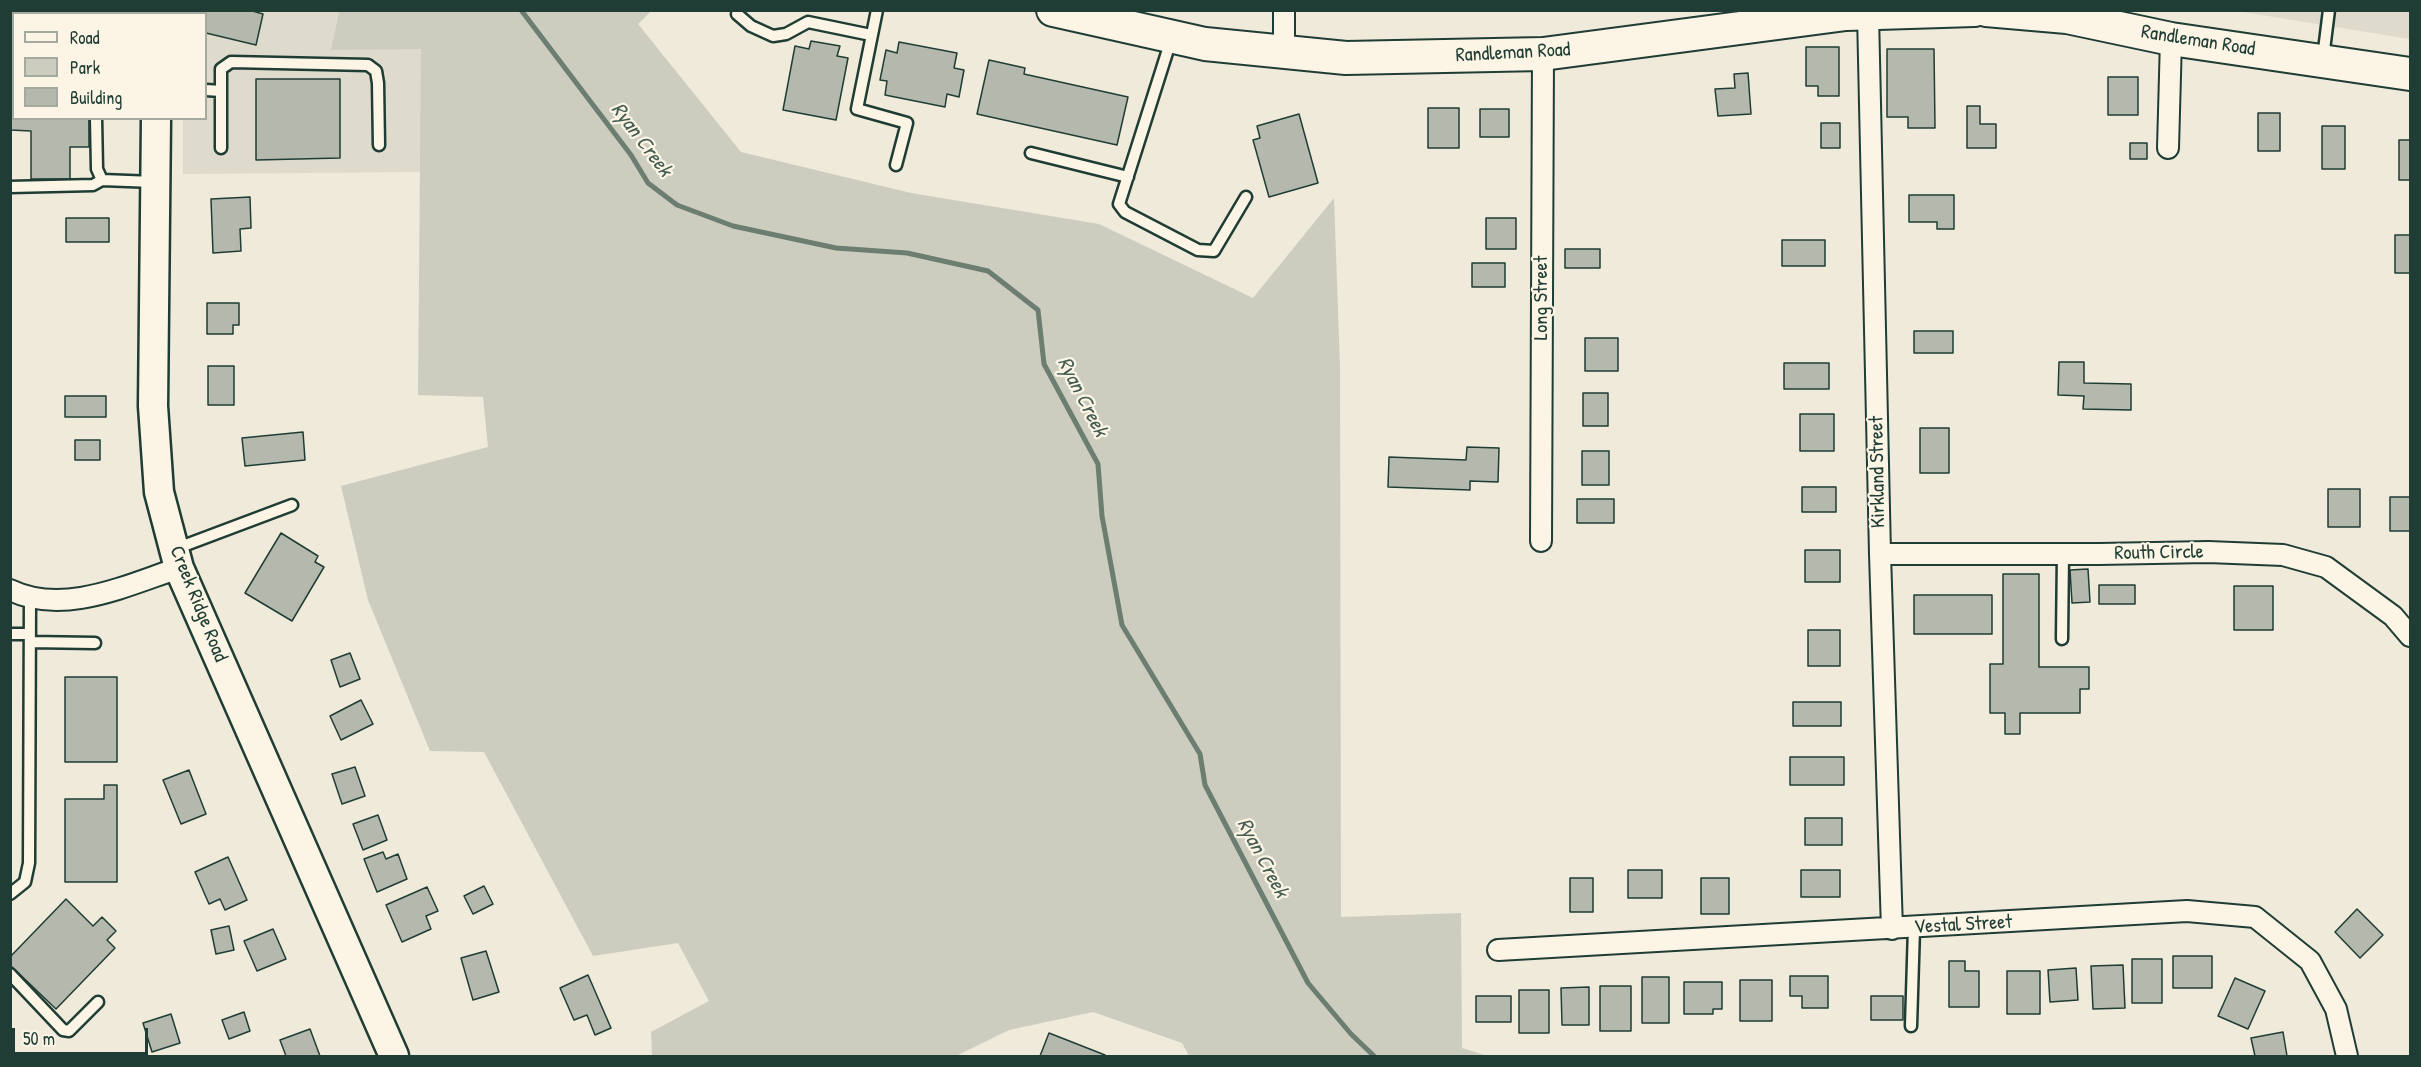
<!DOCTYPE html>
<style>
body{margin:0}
#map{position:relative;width:2421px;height:1067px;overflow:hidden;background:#efeada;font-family:"Patrick Hand",sans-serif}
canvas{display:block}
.frame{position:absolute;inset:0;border:12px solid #1f3d34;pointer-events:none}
.legend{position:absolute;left:12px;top:12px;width:195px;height:108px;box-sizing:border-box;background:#fcf5e5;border:2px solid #a4ab9e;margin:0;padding:8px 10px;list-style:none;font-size:18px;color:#1f3d34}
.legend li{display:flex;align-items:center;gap:12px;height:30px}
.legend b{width:30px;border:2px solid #a4ab9e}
.scale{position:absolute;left:12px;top:1028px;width:136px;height:27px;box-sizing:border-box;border:3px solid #1f3d34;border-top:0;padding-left:8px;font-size:18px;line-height:21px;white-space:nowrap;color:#1f3d34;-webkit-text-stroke:4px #fcf5e5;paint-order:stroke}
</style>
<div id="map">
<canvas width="2421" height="1067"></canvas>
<div class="frame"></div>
<ul class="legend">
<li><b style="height:8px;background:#fcf5e5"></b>Road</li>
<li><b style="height:16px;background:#cccdbf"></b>Park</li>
<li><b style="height:16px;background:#b5b9ad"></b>Building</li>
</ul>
<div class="scale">50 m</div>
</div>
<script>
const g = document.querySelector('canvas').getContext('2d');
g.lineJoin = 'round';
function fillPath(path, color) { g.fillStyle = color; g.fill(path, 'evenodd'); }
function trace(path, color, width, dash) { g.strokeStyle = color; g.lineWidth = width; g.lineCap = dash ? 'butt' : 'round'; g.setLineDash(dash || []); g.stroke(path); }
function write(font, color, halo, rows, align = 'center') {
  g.font = font + ' "Patrick Hand",sans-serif'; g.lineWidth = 4.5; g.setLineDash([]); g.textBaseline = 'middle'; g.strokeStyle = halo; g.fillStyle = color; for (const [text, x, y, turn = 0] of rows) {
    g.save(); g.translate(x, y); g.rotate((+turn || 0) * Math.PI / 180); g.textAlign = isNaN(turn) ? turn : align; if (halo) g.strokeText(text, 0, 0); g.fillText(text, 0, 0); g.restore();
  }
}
const built = new Path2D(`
 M183,10l156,1 -8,39 90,-2v124l-238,2v-55l23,-1v-104h-23z
 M2237,11h173v28z`);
const green = new Path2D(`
 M339,11h312l-13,13 103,128 170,41 188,31 154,74 81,-100 6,169 1,550 120,-4 1,135 26,8h-299l-7,-13 -89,-31 -84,18 -53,26h-304l-1,-24 58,-31 -31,-58 -85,13 -109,-204 -54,-1 -62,-151 -27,-114 147,-39 -5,-50 -65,-2 3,-346 -90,1z`);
const stream = new Path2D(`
 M521,10l110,145 17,28 29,22 56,21 103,22 71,5 81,18 50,39 6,54 54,100 4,52 20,109 78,129 5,31 103,198 43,51 23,22`);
const building = new Path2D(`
 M47,10h41v4h-41z
 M205,10h44l14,4 -7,31 -50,-12z
 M811,41l29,5 -3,10 11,2 -12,62 -53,-10 12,-64 14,3z
 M899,42l58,11 -3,15 10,2 -5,27 -12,-3 -2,13 -60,-12 2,-14 -7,-1 6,-30 11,3z
 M1806,47h33v49h-21v-10h-12z
 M1887,49h47l1,79h-27v-11h-21z
 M989,60l36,8 -1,6 104,23 -11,48 -140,-31z
 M1748,73l3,41 -33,2 -3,-27 20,-1 -1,-14z
 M2108,77h30v38h-30z
 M256,79h84v79l-84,2z
 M1967,106h13v18h16v24h-29z
 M11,108h3v10h75v29h-19v32h-39v-48l-21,-1z
 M1428,108h31v40h-31z
 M1480,109h29v28h-29z
 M2258,113h22v38h-22z
 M1299,114l19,69 -49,14 -16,-57 7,-2 -3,-12z
 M1821,123h19v25h-19z
 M2322,126h23v43h-23z
 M2399,140h11v40h-11z
 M2130,143h17v16h-17z
 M1909,195h45v34h-17v-7h-28z
 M250,197l1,31 -11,1 1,22 -28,2 -2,-54z
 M66,218h43v24h-43z
 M1486,218h30v31h-30z
 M2395,235h15v38h-15z
 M1782,240h43v26h-43z
 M1565,249h35v19h-35z
 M1472,263h33v24h-33z
 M207,303h32v22h-6v9h-26z
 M1914,331h39v22h-39z
 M1585,338h33v33h-33z
 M2059,362h25v21l47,1v26l-48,-1 1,-13 -26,-1z
 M1784,363h45v26h-45z
 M208,366h26v39h-26z
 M1583,393h25v33h-25z
 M65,396h41v21h-41z
 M1800,414h34v37h-34z
 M1920,428h29v45h-29z
 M303,432l2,28 -60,6 -3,-28z
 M75,440h25v20h-25z
 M1467,447l32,1 -1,34 -28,-1v9l-82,-3 1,-30 77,3z
 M1582,451h27v34h-27z
 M1802,487h34v25h-34z
 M2328,489h32v38h-32z
 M2390,497h20v34h-20z
 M1577,499h37v24h-37z
 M281,533l37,23 -3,6 9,5 -32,54 -47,-28z
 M1805,550h35v32h-35z
 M2088,569l2,33 -18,1 -2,-33z
 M2003,574h36v93h50v22h-9v24h-60v21h-15v-21h-15v-49h13z
 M2099,585h36v19h-36z
 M2234,586h39v44h-39z
 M1914,595h78v39h-78z
 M1808,630h32v36h-32z
 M350,653l10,26 -20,8 -9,-27z
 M65,677h52v85h-52z
 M361,700l12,24 -32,16 -11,-24z
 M1793,702h48v24h-48z
 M1790,757h54v28h-54z
 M355,767l10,29 -23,8 -10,-30z
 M189,770l17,44 -25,10 -18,-44z
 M104,785h13v97h-52v-83h39z
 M378,815l9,25 -24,10 -10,-26z
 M1805,818h37v27h-37z
 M383,852l3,7 12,-5 9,25 -30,13 -13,-33z
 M228,857l19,43 -22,10 -5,-11 -11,5 -14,-32z
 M1628,870h34v28h-34z
 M1801,870h39v27h-39z
 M1570,878h23v34h-23z
 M1701,878h28v36h-28z
 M484,886l9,18 -20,10 -9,-18z
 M427,887l11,24 -12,5 5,13 -29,13 -16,-37z
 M66,899l27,27 9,-9 14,14 -9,9 8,8 -59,61 -46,-44v-8z
 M2357,909l26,26 -23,23 -25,-26z
 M229,926l5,24 -18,4 -5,-24z
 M273,929l13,30 -29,12 -13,-30z
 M486,951l13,41 -26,8 -12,-42z
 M2173,956h39v32h-39z
 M2132,959h30v44h-30z
 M1949,961h16v10h14v36h-30z
 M2123,965l2,43 -32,1 -2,-43z
 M2076,968l2,32 -28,2 -2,-32z
 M2007,971h33v43h-33z
 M588,975l23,53 -16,7 -8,-20 -13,5 -14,-32z
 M1790,976h38v32h-26v-12h-12z
 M1642,977h27v46h-27z
 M2235,978l30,13 -17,38 -30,-13z
 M1740,980h32v41h-32z
 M1684,982h38v27h-9v5h-29z
 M1600,986h31v45h-31z
 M1589,987v38h-27l-1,-37z
 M1519,990h30v43h-30z
 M1476,996h35v26h-35z
 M1871,996h32v24h-32z
 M244,1012l6,19 -21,8 -7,-19z
 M171,1014l9,29 -28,9 -9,-29z
 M310,1029l10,27h-34l-6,-16z
 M2283,1032l4,24h-32l-4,-18z
 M1049,1033l56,22 -1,1h-64z`);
const service = new Path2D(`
 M877,10l-20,99 50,14 -11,42
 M737,14l14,12 22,10 13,-2 22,-12 63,13
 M1171,40l-52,164 6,8 73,38 16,1 32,-54
 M2323,58l6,-48
 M206,90l15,1
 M10,99h4
 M96,118l1,51 5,11
 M221,148v-79l10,-7 137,3 8,6 2,12 1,62
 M1031,153l97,24
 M10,187l83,-2 9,-5 52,2
 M175,549l117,-44
 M10,634h20
 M2062,639l1,-85
 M30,642l65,1
 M10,894l15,-12 4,-19 1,-266
 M10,974l53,56 6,1 29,-29
 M1911,1026l3,-98`);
const minor = new Path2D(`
 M1284,10v43
 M1868,14l12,540 12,375
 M10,73h4
 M2168,148l3,-109
 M1541,541l2,-487
 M1880,554h219l109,-2 75,3 43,12 67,49 17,20
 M10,590c54,26 117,-5 169,-22
 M1498,950l689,-39 68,6 55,44 26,48 11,47`);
const secondary = new Path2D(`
 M157,14v-4
 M156,118l-3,288 6,86 20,76 215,488`);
const primary = new Path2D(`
 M1053,10l152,34 141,14 197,-4 303,-40 128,-4
 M1986,10l81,7 104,22 239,35`);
const streetNames = [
 ["Randleman Road",2198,41,9],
 ["Randleman Road",1513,53,-3],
 ["Long Street",1542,298,-90],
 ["Kirkland Street",1878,472,-91],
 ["Routh Circle",2159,553,-1],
 ["Creek Ridge Road",198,604,68],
 ["Vestal Street",1963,925,-3]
];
const waterNames = [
 ["Ryan Creek",641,140,53],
 ["Ryan Creek",1082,397,63],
 ["Ryan Creek",1262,858,62]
];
fillPath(built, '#dedbcc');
fillPath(green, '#cccdbf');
trace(stream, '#6c7d71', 5);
fillPath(building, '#b5b9ad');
trace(building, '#1f3d34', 1.5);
trace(service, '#1f3d34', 15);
trace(minor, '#1f3d34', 24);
trace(secondary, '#1f3d34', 33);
trace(primary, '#1f3d34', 36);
trace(service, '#fcf5e5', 10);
trace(minor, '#fcf5e5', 20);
trace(secondary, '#fcf5e5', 28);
trace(primary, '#fcf5e5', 32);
write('20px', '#1f3d34', '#fcf5e5', streetNames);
write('italic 21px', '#455d53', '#fcf5e5', waterNames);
</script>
